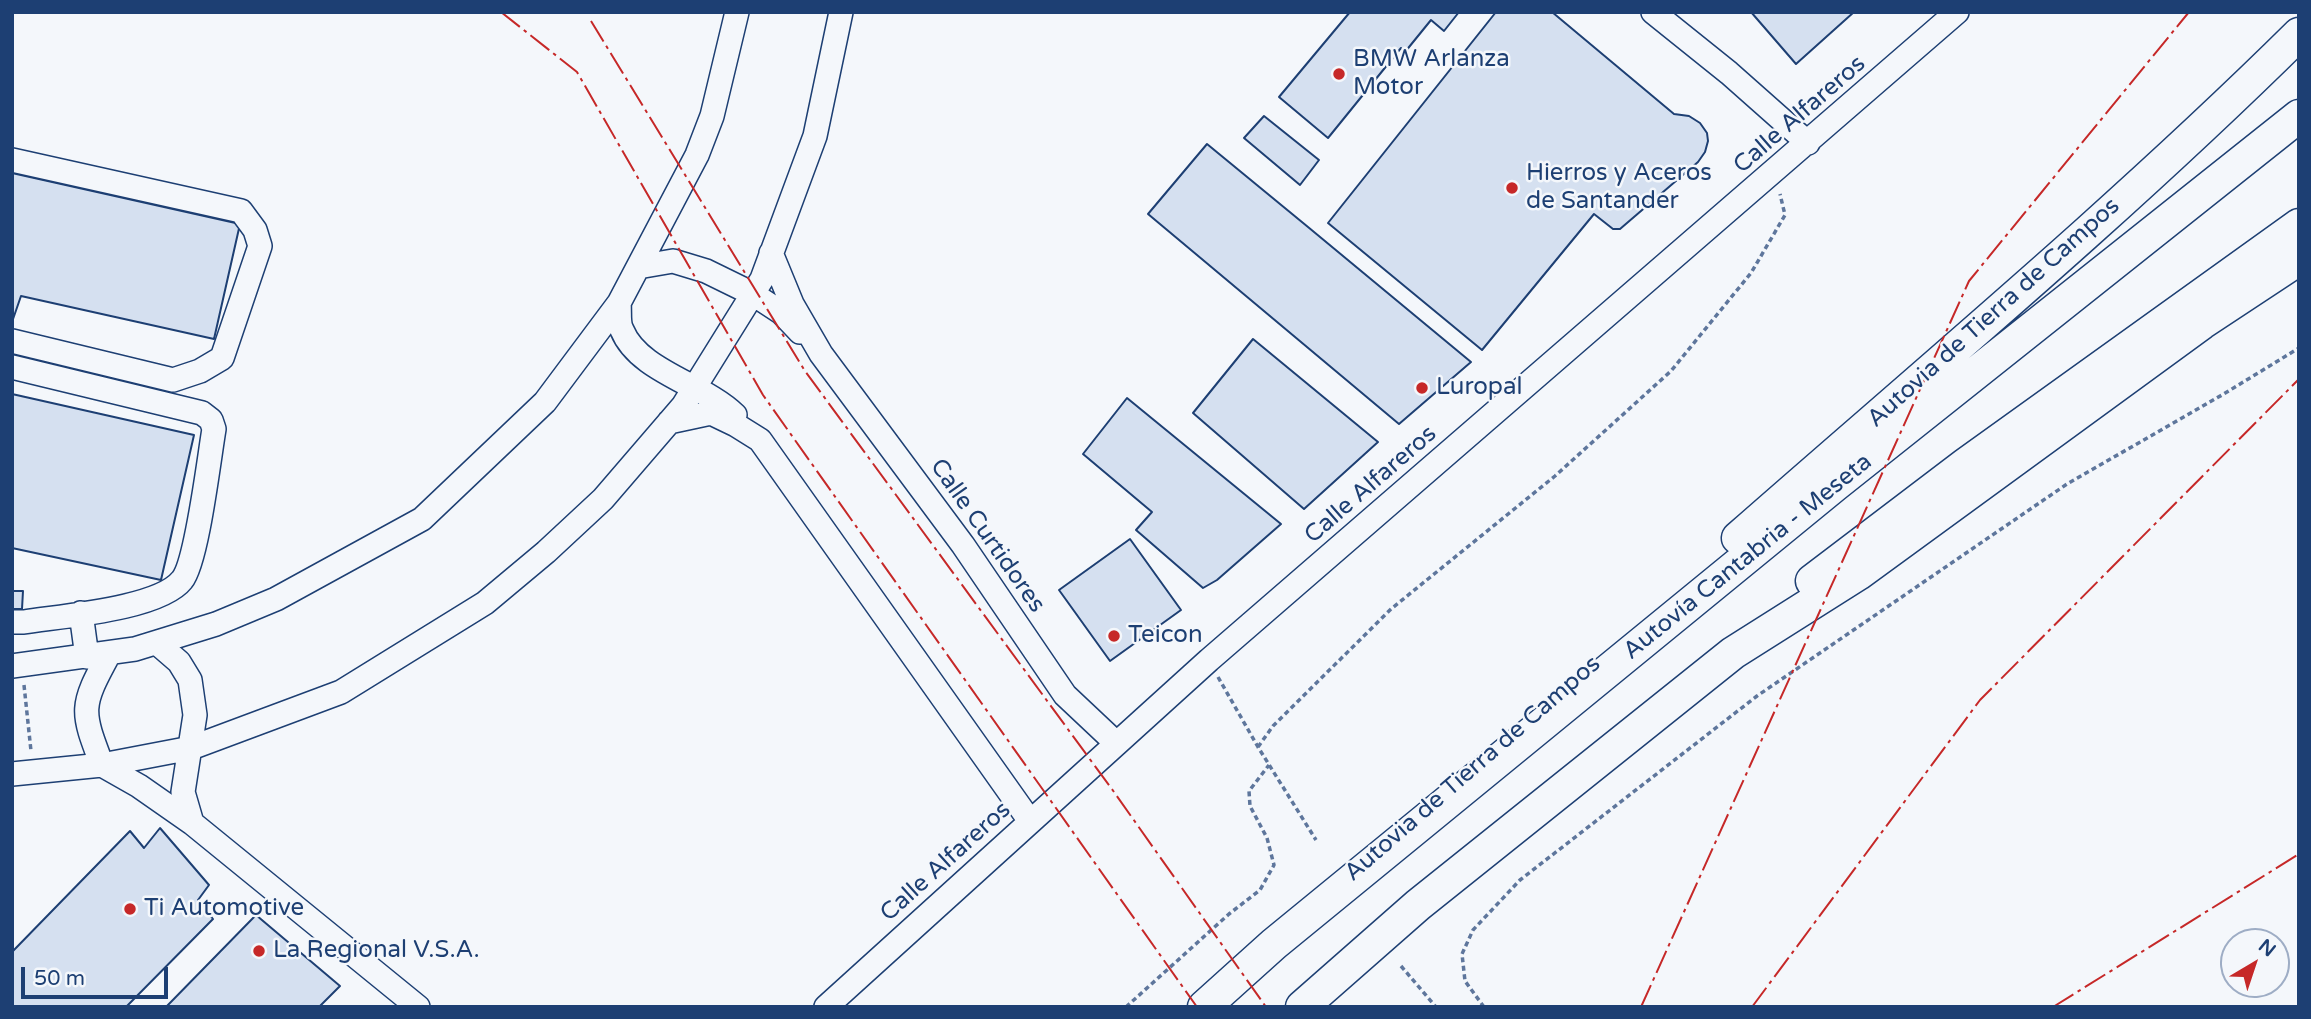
<!DOCTYPE html>
<meta charset="utf-8">
<style>
body{margin:0}
#map{position:relative;width:2311px;height:1019px;overflow:hidden;background:#f4f7fb;font-family:"Varela Round",sans-serif}
canvas{display:block}
.frame{position:absolute;inset:0;border:14px solid #1d3f73;pointer-events:none}
.north{position:absolute;left:2220px;top:928px;width:70px;height:70px;box-sizing:border-box;background:#f4f7fb;border:2px solid #9eadc5;border-radius:50%;rotate:39deg;font-size:19px;font-weight:700;line-height:28px;text-align:center;color:#1d3f73}
.north::after{content:'';display:block;margin:auto;width:24px;height:32px;background:#c62828;clip-path:polygon(50% 0,100% 100%,50% 72%,0 100%)}
.scale{position:absolute;left:21px;top:967px;width:147px;height:32px;box-sizing:border-box;border:4px solid #1d3f73;border-top:0;padding-left:9px;font-size:21px;line-height:24px;white-space:nowrap;color:#1d3f73;-webkit-text-stroke:5px #f4f7fb;paint-order:stroke}
</style>
<div id="map">
<canvas width="2311" height="1019"></canvas>
<div class="frame"></div>
<div class="north">N</div>
<div class="scale">50 m</div>
</div>
<script>
const g = document.querySelector('canvas').getContext('2d');
g.lineJoin = 'round';
function fillPath(path, color) { g.fillStyle = color; g.fill(path, 'evenodd'); }
function trace(path, color, width, dash) { g.strokeStyle = color; g.lineWidth = width; g.lineCap = dash ? 'butt' : 'round'; g.setLineDash(dash || []); g.stroke(path); }
function write(font, color, halo, rows, align = 'center') {
  g.font = font + ' "Varela Round",sans-serif'; g.lineWidth = 5; g.setLineDash([]); g.textBaseline = 'middle'; g.strokeStyle = halo; g.fillStyle = color; for (const [text, x, y, turn = 0] of rows) {
    g.save(); g.translate(x, y); g.rotate((+turn || 0) * Math.PI / 180); g.textAlign = isNaN(turn) ? turn : align; if (halo) g.strokeText(text, 0, 0); g.fillText(text, 0, 0); g.restore();
  }
}
const building = new Path2D(`
 M1350,12h109l-15,19 -13,-11 -26,32 -4,-4 -73,90 -49,-41z
 M1496,12h56l122,102 15,2 11,7 7,10 1,8 -3,11 -7,10 -78,67h-7l-19,-15 -112,136 -154,-127z
 M1751,12h103l-58,52z
 M1264,116l55,44 -19,25 -56,-47z
 M1207,144l101,83 163,135 -72,62 -251,-210z
 M12,173l228,51 -26,115 -193,-43 -9,26z
 M1253,339l125,103 -74,67 -111,-96z
 M12,394l182,41 -33,145 -149,-32z
 M1127,398l154,126 -64,56 -14,8 -67,-58 16,-18 -69,-58z
 M1130,539l51,71 -71,51 -51,-71z
 M12,591h11l-1,18h-10z
 M160,828l49,57 -11,15 15,19 -87,88h-114v-55l118,-121 14,17z
 M256,915l84,71 -21,21h-153z`);
const path = new Path2D(`
 M1218,677l40,70 58,93
 M24,685l7,66
 M1258,747l15,-21 118,-117 164,-133 116,-105 80,-98 34,-58 -5,-21
 M1401,966l35,41
 M1126,1007l103,-93 31,-24 14,-25 -7,-27 -17,-32 -1,-15 20,-26
 M1484,1007l-19,-26 -3,-27 11,-24 47,-50 237,-184 310,-212 155,-89 77,-47`);
const minor = new Path2D(`
 M1653,12l76,61 79,70
 M12,160l229,51 14,19 5,16 -38,112 -22,13 -27,9 -161,-39
 M771,253l21,51 29,50 142,191 102,150 51,48
 M638,267l35,-6 33,10 47,23 29,19 18,19
 M619,303c1,9 -1,20 3,27 17,42 82,54 113,85
 M12,367l190,46 9,7 3,9c-5,29 -17,133 -32,151 -23,29 -120,36 -158,42h-12
 M669,422l42,-9 25,12 24,15 270,381
 M81,613l6,44
 M157,643l22,19 11,18 5,35 -12,77 9,31
 M109,654c-29,53 -28,56 -7,111l37,21 53,37 226,184
 M12,666l123,-17 81,-25 60,-25 146,-80 123,-117 74,-99 78,-148 15,-39 25,-104
 M12,774l90,-9 89,-17 150,-56 144,-89 61,-51 57,-53 80,-93 79,-127 53,-143 26,-124
 M826,1007l383,-347 748,-648`);
const highway = new Path2D(`
 M1738,538c189,-166 382,-327 561,-504
 M1812,581l154,-117 333,-239
 M1204,1007l70,-63 561,-459 464,-369
 M1302,1007l116,-102 315,-252 125,-79 344,-251 97,-64`);
const power = new Path2D(`
 M501,12l76,60 186,323 434,612
 M591,21l214,350 309,421 152,215
 M1641,1007l328,-726 220,-269
 M1752,1007l228,-307 319,-321
 M2053,1007l246,-153`);
const markers = [
 [1339,74,7,"#c62828"],
 [1512,188,7,"#c62828"],
 [1422,388,7,"#c62828"],
 [1114,636,7,"#c62828"],
 [130,909,7,"#c62828"],
 [259,951,7,"#c62828"]
];
const poiNames = [
 ["BMW Arlanza",1353,60],
 ["Motor",1353,88],
 ["Hierros y Aceros",1526,174],
 ["de Santander",1526,202],
 ["Luropal",1436,388],
 ["Teicon",1128,636],
 ["Ti Automotive",144,909],
 ["La Regional V.S.A.",273,951]
];
const streetNames = [
 ["Calle Alfareros",1800,115,-41],
 ["Autovia de Tierra de Campos",1994,313,-42],
 ["Calle Alfareros",1371,485,-41],
 ["Calle Curtidores",987,536,55],
 ["Autovía Cantabria - Meseta",1748,557,-39],
 ["Autovia de Tierra de Campos",1473,769,-41],
 ["Calle Alfareros",946,862,-42]
];
fillPath(building, '#d5e0f0');
trace(building, '#1d3f73', 2);
trace(minor, '#1d3f73', 26);
trace(highway, '#1d3f73', 35);
trace(path, '#5e769c', 3.5, [5, 3.5]);
trace(minor, '#f4f7fb', 23);
trace(highway, '#f4f7fb', 32);
trace(power, '#c62828', 2, [24, 5, 3.5, 5]);
for (const [x, y, r, color] of markers) { const dot = new Path2D(); dot.arc(x, y, r, 0, 2 * Math.PI); g.fillStyle = color; g.fill(dot); trace(dot, '#f4f7fb', 2.5); }
write('24px', '#1d3f73', '#f4f7fb', poiNames, 'left');
write('24px', '#1d3f73', '#f4f7fb', streetNames);
</script>
